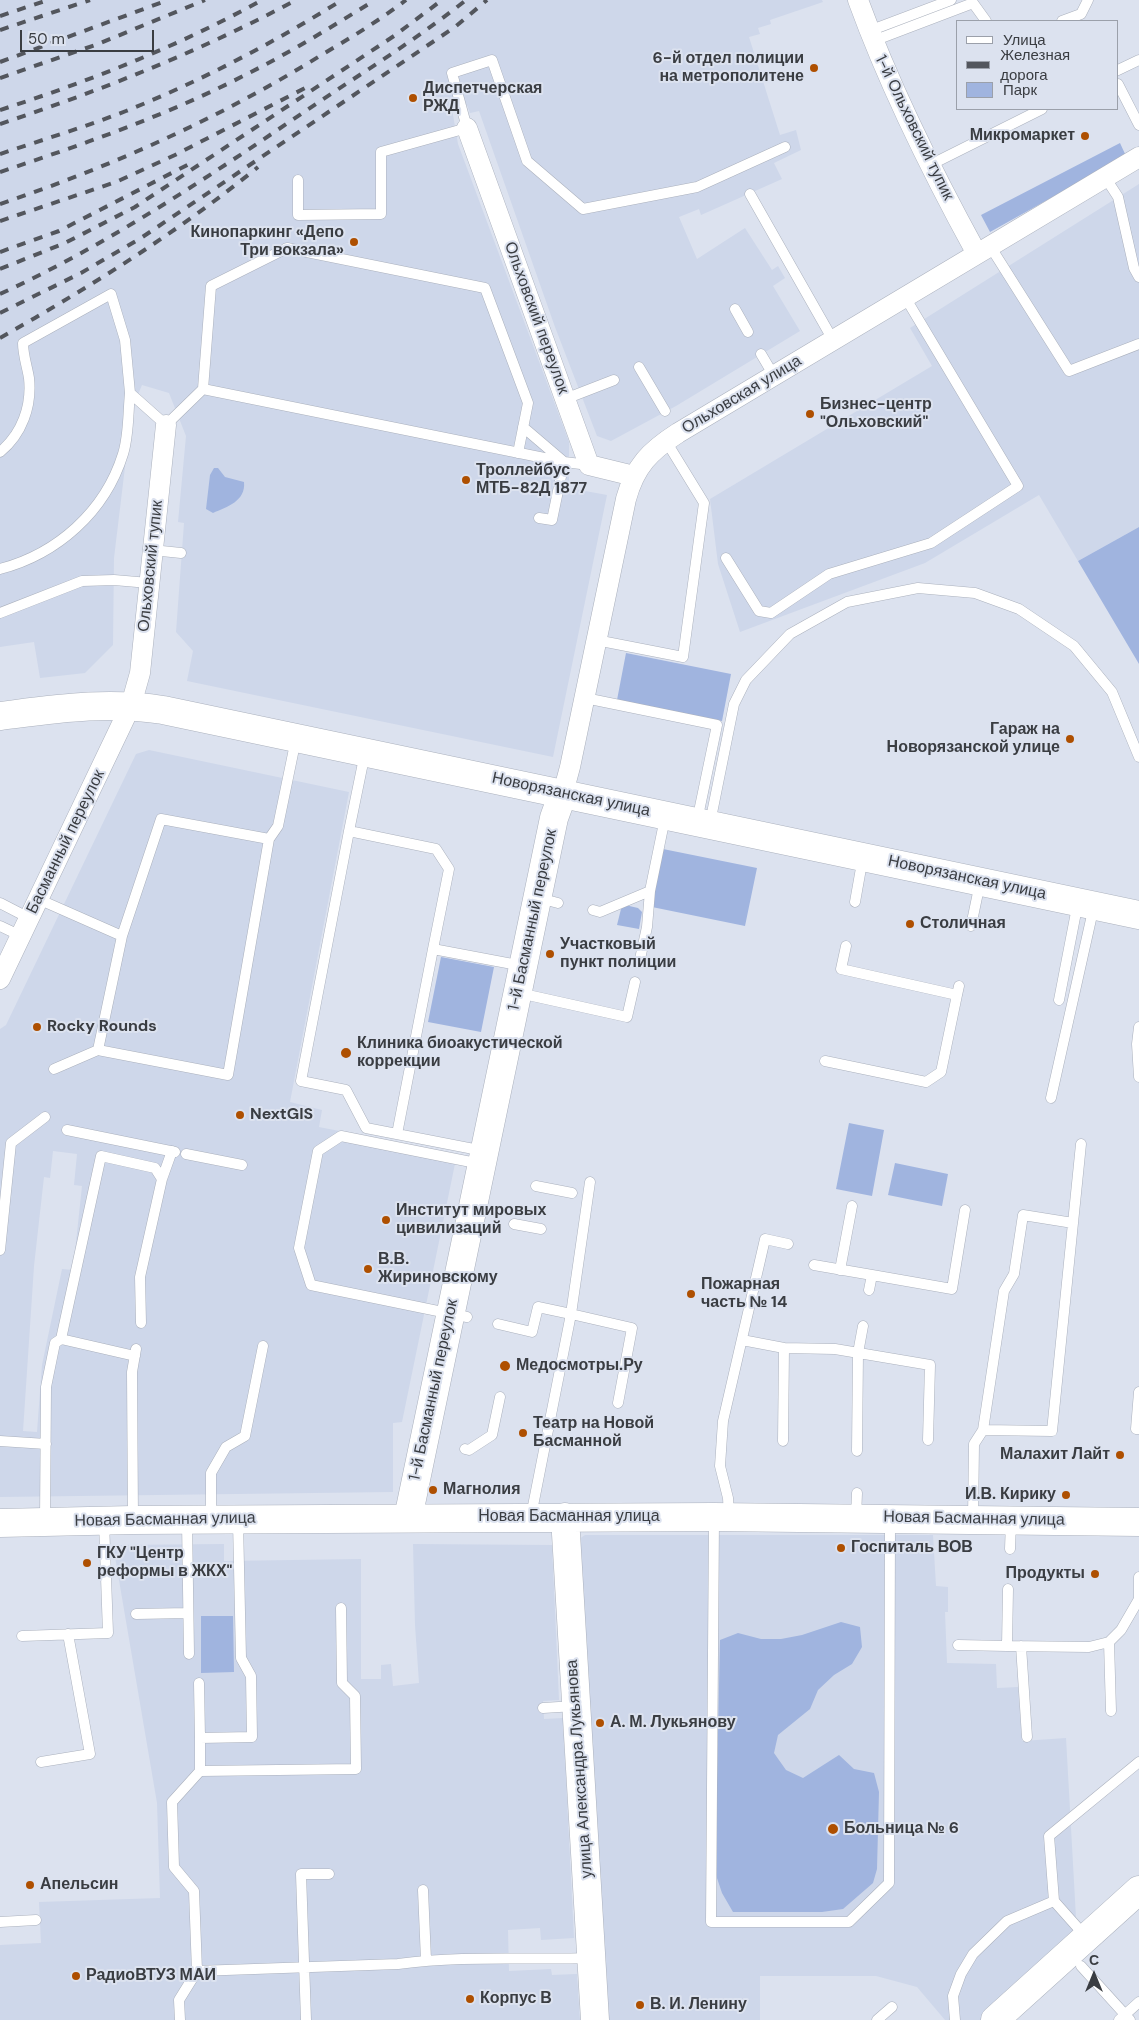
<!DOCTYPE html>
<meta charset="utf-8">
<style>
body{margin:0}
#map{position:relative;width:1139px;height:2020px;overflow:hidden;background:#dce2ef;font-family:"DM Sans",sans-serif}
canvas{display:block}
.legend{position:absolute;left:956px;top:20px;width:162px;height:90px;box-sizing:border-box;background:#dce2ef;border:1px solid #9ba0aa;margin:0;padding:6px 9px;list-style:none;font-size:15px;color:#3a3d42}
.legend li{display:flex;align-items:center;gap:10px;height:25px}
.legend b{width:25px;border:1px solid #9ba0aa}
.north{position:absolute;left:1069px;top:1950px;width:50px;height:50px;-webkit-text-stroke:4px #dce2ef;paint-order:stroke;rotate:0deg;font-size:14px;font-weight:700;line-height:20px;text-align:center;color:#3a3d42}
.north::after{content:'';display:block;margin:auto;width:18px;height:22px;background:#3a3d42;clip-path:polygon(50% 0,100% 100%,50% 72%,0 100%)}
.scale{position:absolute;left:20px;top:30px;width:134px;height:22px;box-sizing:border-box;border:2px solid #3a3d42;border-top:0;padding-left:6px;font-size:15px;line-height:18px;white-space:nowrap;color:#3a3d42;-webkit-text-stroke:4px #dce2ef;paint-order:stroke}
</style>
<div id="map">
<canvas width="1139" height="2020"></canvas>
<ul class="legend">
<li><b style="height:6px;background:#fff"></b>Улица</li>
<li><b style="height:6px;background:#53565d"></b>Железная дорога</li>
<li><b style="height:14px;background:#a0b4df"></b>Парк</li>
</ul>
<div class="north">С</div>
<div class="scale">50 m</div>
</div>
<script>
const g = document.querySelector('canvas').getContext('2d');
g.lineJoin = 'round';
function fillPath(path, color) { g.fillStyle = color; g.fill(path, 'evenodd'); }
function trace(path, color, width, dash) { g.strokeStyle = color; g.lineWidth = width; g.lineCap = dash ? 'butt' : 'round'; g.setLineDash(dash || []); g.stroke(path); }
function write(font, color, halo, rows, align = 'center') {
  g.font = font + ' "DM Sans",sans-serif'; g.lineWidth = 4; g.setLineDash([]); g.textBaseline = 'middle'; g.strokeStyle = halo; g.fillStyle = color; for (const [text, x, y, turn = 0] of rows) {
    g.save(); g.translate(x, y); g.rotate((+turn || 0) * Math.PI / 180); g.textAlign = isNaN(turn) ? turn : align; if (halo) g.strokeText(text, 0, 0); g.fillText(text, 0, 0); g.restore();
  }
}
const built = new Path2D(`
 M0,0h822l1,2 -53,18 1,4 -13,4 2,6 -11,3 31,98 16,-5 5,20 -27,13 8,16 -81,36 -2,-6 -20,8 18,42 48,-31 27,42 6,-4 7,12 -12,8 27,45 -124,75 -65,35 -14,-5 -42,-109 -76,-216 -9,2 -3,-8 -15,4 6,35 111,298v46l38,7 -54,262 -366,-76 6,-30 -17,-19 8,-109 -6,-1 8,-86 -17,-43 -27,-8 -10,24 -18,149 -1,87 -28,28 -45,5 -6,-36 -34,5z
 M1139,184v343l-61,34 -39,-66 -114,68 -185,69 -22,-68 -8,-65 222,-133 -22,-38z
 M149,750l200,42 -59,310 32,8 -3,17 138,27 -55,268 -9,1v69l-393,5v-468l6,-4 130,-271zM53,1151l24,3 -3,31 8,1 -9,84 -11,-1 -20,96 -5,67 -14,-1 11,-165 10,-89 6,1z
 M585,1535h348l3,51 12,1v25h-3l2,51 49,1 1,24 21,-1 4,54 44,-3 10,180 6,10 -101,92h-36l-28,-33 -41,-11h-116v44h-153l-28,-481z
 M224,1544v17l137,-2v120h20v-14l10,-1 2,22 26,-3 -4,-58 -2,-81 139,1 7,155 -16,1 1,18 19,-1 11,220 -33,2 -1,-12 -32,2 1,41 42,-2 1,6 25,-1 3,46h-580v-75l41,-2 -2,-41 121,-4 -3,-95 -44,-258z`);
const green = new Path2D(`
 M1120,143l6,13 -136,76 -9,-17z
 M214,468h4l7,9 19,5c2,19 -17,25 -31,31l-7,-4 4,-34z
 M1139,527v137l-61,-103z
 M626,653l105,21 -9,47 -105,-21z
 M663,849l94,19 -12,58 -93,-19z
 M625,905l13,3 4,4 -3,17 -22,-4 4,-16z
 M441,957l53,10 -13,65 -53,-10z
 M849,1123l35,7 -12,66 -36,-7z
 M895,1163l53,11 -6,32 -54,-11z
 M201,1616h32l1,56 -33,1z
 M841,1622l19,5 2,20 -10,17 -18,11 -16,15 -8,19 -32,26 -4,18 12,17 17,8 36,-23 15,14 20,4 5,19 -2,77 -4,14 -30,26 -21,3h-89l-11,-19 -7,-21 5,-232 18,-7 23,6h20l21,-4z`);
const lane = new Path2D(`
 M1062,21l19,-7 7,-14
 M869,31l82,-31
 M873,41l100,-38 13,18
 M1118,70l21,-10
 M1118,84l21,41
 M930,165l112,-56
 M1105,177l13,20 16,71 5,9
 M298,180v35l83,-1v-62l86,-24 -15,-55 40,-13 35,101 56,48 114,-22 88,-40
 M750,194l83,146
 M990,246l79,125 70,-27
 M735,309l13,23
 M761,354l13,22
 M639,367l26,44
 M203,389l361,73 25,3
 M565,399l49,-19
 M523,427l41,35 -12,58 -13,-2
 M0,452c22,-18 32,-46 29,-74 -2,-12 -6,-23 -6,-35l88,-49 14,46 5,53 36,32 37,-36 8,-103 76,-38 198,40 43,115 -10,50
 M152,550l29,3
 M726,558l33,53 12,2 58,-39 102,-31 87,-57 -113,-189
 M0,569c57,-15 105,-57 123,-115 6,-19 5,-42 7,-61
 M0,613l82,-32 32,-1 35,3
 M596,640l87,17 21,-154 -38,-62
 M585,698l132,27 -20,96
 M365,753l-16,78 87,18 13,20 -16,80 90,17
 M710,823l24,-119 12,-24 44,-46 57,-32 71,-14 57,5 44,16 55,37 38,46 27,65
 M349,831l-48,250 45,9 20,38 118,23
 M269,839l-41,236 -130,-25 24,-114 39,-117 108,20 9,-13 18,-87
 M539,898l19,5
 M38,899l84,37
 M855,902l8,-45
 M0,903l29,15
 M593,910l7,2 50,-21 15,-73
 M0,926l21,10
 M971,926l9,-43
 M846,946l-5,23 116,26 2,-9
 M640,959l7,-32 3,-36
 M519,993l108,24 8,-35
 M1059,1000l19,-98
 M1139,1027l-2,17 2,33
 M825,1061l101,21 15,-10 16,-77
 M54,1069l44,-19
 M1051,1098l43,-192
 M67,1130l108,22
 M397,1134l36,-185
 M186,1154l56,11
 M162,1179l10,-28
 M536,1186l36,7
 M1073,1223l8,-79
 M514,1224l27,5
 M0,1250l11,-107 34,-26
 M814,1265l58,10
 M840,1270l12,-64
 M869,1290l3,-15 80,14 13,-79
 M467,1317l-156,-32 -12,-37 19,-97 23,-15 140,28
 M498,1324l34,8 6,-25 33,7 19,-132
 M61,1339l74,17
 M742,1340l42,8
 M1139,1392l-3,37h3
 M0,1441l46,3
 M783,1441l1,-93 51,1 95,16 -2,75
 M465,1449l4,1 23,-15 8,-38
 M857,1451l1,-98 5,-27
 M531,1516l40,-202 61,14 -14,75
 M729,1516l-1,-18 -8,-32 3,-45 42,-182 23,5
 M856,1517l1,-24
 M211,1518v-45l15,-26 19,-11 18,-90
 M714,1518l-3,404h138l40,-39 1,-362
 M133,1519l-1,-147 4,-23
 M973,1519l1,-75 9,-14 21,-139 10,-17 9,-59 50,8 -21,208 -69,-1
 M45,1520l1,-133 9,-44 6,-4 40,-183 54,12 7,11 -22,98 1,46
 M187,1521l2,133
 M1010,1549l1,-27
 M136,1614l51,-1
 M22,1636l86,-3 -4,-112
 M1109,1642l2,69
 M958,1645l49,1 1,-57
 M1007,1646l82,1 20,-5 12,-12 18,-31v-22
 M1021,1646l6,91
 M199,1683l1,55 52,-1 -1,-61 -10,-18 -3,-137
 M543,1708l32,-2
 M200,1738v33l156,-2 -1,-73 -13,-13 -1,-75
 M41,1762l49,-8 -22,-120
 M423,1890l3,70
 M1054,1901l-5,-65 90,-74
 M0,1922l36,-2
 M1081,1966l49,54
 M197,1971l201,-7c65,-9 127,-4 192,-6
 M180,2020l-1,-20 18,-29 -3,-80 -20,-24 -2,-65 28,-31
 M306,2020l-5,-146h28
 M877,2020l15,-13
 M955,2020l-2,-24 8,-22 12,-20 34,-33 47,-20 32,36
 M1119,2020l20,-18`);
const street = new Path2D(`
 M858,0c32,88 74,172 119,254
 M467,128l122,337 45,11
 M563,793l7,-26 56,-268c9,-33 24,-48 52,-66l461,-276
 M0,979l131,-274 9,-32 26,-248`);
const secondary = new Path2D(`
 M0,716c56,-7 106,-15 163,-6l976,205
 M565,1517l30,503
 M408,1518l146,-700 9,-25
 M0,1523l133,-3 581,-3 425,5
 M995,2020l144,-130`);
const rail = new Path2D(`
 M0,16l48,-16
 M0,30l90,-30
 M0,62l168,-62
 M0,78l98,-34 107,-44
 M0,110c90,-29 179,-64 262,-110
 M0,124c102,-34 201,-73 296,-124
 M0,154c42,-14 85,-27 126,-43 75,-30 147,-68 216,-111
 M0,172c84,-28 168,-57 247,-98 44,-22 86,-48 128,-74
 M0,204c113,-38 222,-87 323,-150 29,-17 57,-34 83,-54
 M0,221l116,-39 59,-27 134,-69
 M0,252l59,-21 134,-69
 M0,269l65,-26 70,-36 259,-171 48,-36
 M0,294c109,-50 208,-117 307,-184 53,-36 109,-70 159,-110
 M0,313l81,-40 60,-35 314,-211 32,-27
 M0,338c90,-51 178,-106 258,-171`);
const markers = [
 [814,68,5,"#ae4f00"],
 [413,98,5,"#ae4f00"],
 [1085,136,5,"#ae4f00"],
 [354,242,5,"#ae4f00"],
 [810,414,5,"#ae4f00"],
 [466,480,5,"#ae4f00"],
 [1070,739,5,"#ae4f00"],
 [910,924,5,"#ae4f00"],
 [550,954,5,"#ae4f00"],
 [37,1027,5,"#ae4f00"],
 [346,1053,6,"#ae4f00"],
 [240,1115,5,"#ae4f00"],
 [386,1220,5,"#ae4f00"],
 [368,1269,5,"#ae4f00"],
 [691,1294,5,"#ae4f00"],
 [505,1366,6,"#ae4f00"],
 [523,1433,5,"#ae4f00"],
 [1120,1455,5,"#ae4f00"],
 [433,1490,5,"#ae4f00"],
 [1066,1495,5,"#ae4f00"],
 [841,1548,5,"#ae4f00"],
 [87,1563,5,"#ae4f00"],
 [1095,1574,5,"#ae4f00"],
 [600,1723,5,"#ae4f00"],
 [833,1829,6,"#ae4f00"],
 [30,1885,5,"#ae4f00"],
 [76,1976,5,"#ae4f00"],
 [470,1999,5,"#ae4f00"],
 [640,2005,5,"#ae4f00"]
];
const poiNames = [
 ["6-й отдел полиции",804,59,"right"],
 ["на метрополитене",804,77,"right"],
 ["Диспетчерская",423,89],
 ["РЖД",423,107],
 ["Микромаркет",1075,136,"right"],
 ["Кинопаркинг «Депо",344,233,"right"],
 ["Три вокзала»",344,251,"right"],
 ["Бизнес-центр",820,405],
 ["\"Ольховский\"",820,423],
 ["Троллейбус",476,471],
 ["МТБ-82Д 1877",476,489],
 ["Гараж на",1060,730,"right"],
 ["Новорязанской улице",1060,748,"right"],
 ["Столичная",920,924],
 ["Участковый",560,945],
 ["пункт полиции",560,963],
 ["Rocky Rounds",47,1027],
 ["Клиника биоакустической",357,1044],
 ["коррекции",357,1062],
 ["NextGIS",250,1115],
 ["Институт мировых",396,1211],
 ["цивилизаций",396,1229],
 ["В.В.",378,1260],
 ["Жириновскому",378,1278],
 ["Пожарная",701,1285],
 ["часть № 14",701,1303],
 ["Медосмотры.Ру",516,1366],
 ["Театр на Новой",533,1424],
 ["Басманной",533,1442],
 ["Малахит Лайт",1110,1455,"right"],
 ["Магнолия",443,1490],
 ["И.В. Кирику",1056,1495,"right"],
 ["Госпиталь ВОВ",851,1548],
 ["ГКУ \"Центр",97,1554],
 ["реформы в ЖКХ\"",97,1572],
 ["Продукты",1085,1574,"right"],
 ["А. М. Лукьянову",610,1723],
 ["Больница № 6",844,1829],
 ["Апельсин",40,1885],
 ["РадиоВТУЗ МАИ",86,1976],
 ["Корпус В",480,1999],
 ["В. И. Ленину",650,2005]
];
const streetNames = [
 ["1-й Ольховский тупик",914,128,64],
 ["Ольховский переулок",536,318,70],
 ["Ольховская улица",742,395,-31],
 ["Ольховский тупик",151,566,-84],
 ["Новорязанская улица",571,795,12],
 ["Басманный переулок",66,842,-64],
 ["Новорязанская улица",967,878,12],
 ["1-й Басманный переулок",533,920,-78],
 ["1-й Басманный переулок",434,1390,-78],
 ["Новая Басманная улица",569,1517],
 ["Новая Басманная улица",974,1519,1],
 ["Новая Басманная улица",165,1520,-1],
 ["улица Александра Лукьянова",580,1769,-94]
];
fillPath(built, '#ced7ea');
fillPath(green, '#a0b4df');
trace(lane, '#abb1bd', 11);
trace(street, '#abb1bd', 21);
trace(secondary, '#abb1bd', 29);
trace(lane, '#fff', 10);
trace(street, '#fff', 20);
trace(secondary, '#fff', 28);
trace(rail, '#53565d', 4, [9, 9]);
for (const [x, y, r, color] of markers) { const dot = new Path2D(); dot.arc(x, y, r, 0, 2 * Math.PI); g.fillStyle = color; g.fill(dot); trace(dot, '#dce2ef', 2); }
write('bold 16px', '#3a3d42', '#dce2ef', poiNames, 'left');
write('16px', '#3a3d42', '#dce2ef', streetNames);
</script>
